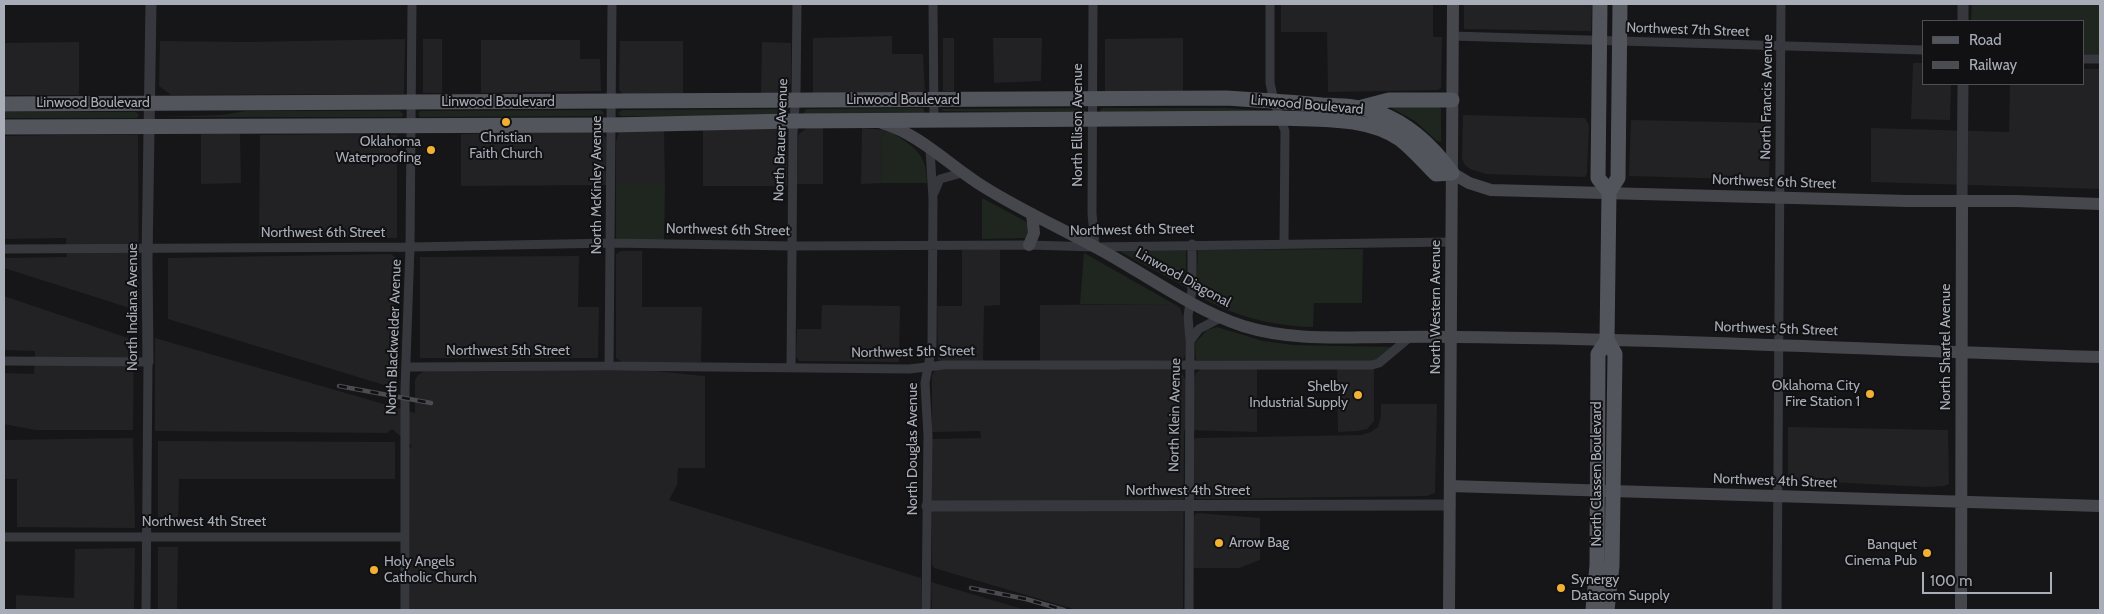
<!DOCTYPE html>
<style>
body{margin:0}
#map{position:relative;width:2104px;height:614px;overflow:hidden;background:#161618;font-family:Cabin,sans-serif}
canvas{display:block}
.frame{position:absolute;inset:0;border:5px solid #a8adb8;pointer-events:none}
.legend{position:absolute;left:1922px;top:20px;width:162px;height:65px;box-sizing:border-box;background:#111113;border:1px solid #4d4f55;margin:0;padding:6px 9px;list-style:none;font-size:15px;color:#a8adb8}
.legend li{display:flex;align-items:center;gap:10px;height:25px}
.legend b{width:25px;border:1px solid #4d4f55}
.scale{position:absolute;left:1922px;top:572px;width:130px;height:22px;box-sizing:border-box;border:2px solid #a8adb8;border-top:0;padding-left:6px;font-size:15px;line-height:18px;white-space:nowrap;color:#a8adb8;-webkit-text-stroke:4px #111113;paint-order:stroke}
</style>
<div id="map">
<canvas width="2104" height="614"></canvas>
<div class="frame"></div>
<ul class="legend">
<li><b style="height:6px;background:#53555c"></b>Road</li>
<li><b style="height:6px;background:#4a4c52"></b>Railway</li>
</ul>
<div class="scale">100 m</div>
</div>
<script>
const g = document.querySelector('canvas').getContext('2d');
g.lineJoin = 'round';
function fillPath(path, color) { g.fillStyle = color; g.fill(path, 'evenodd'); }
function trace(path, color, width, dash) { g.strokeStyle = color; g.lineWidth = width; g.lineCap = dash ? 'butt' : 'round'; g.setLineDash(dash || []); g.stroke(path); }
function write(font, color, halo, rows, align = 'center') {
  g.font = font + ' Cabin,sans-serif'; g.lineWidth = 4; g.setLineDash([]); g.textBaseline = 'middle'; g.strokeStyle = halo; g.fillStyle = color; for (const [text, x, y, turn = 0] of rows) {
    g.save(); g.translate(x, y); g.rotate((+turn || 0) * Math.PI / 180); g.textAlign = isNaN(turn) ? turn : align; if (halo) g.strokeText(text, 0, 0); g.fillText(text, 0, 0); g.restore();
  }
}
const built = new Path2D(`
 M1281,4h152v33h9l-1,51 -3,2 -110,2 -1,-60h-46z
 M1464,4h128l-1,27 -127,-2z
 M892,36v18h31l2,40h-112v-56z
 M943,38h11v53h-11z
 M993,38h49l-1,43 -47,2z
 M1183,38v53l-78,1v-53z
 M405,39l-1,55 -233,1 -12,-9 1,-45 86,1z
 M423,39h19v54h-19z
 M481,40h99v19h20l1,32 -120,2z
 M620,41h63v55h-58l-6,-6z
 M79,42v53h-75v-52z
 M762,42l29,1v40l-8,11h-22z
 M1913,63h10v21h28l-1,36 -39,-1z
 M2083,69h17v120l-229,-7v-54l138,4 1,-48h73z
 M1463,115l122,3 4,7 -2,49 -2,3 -99,-3 -16,-5 -6,-5 -2,-6z
 M1631,120l139,3 -1,57 -140,-4z
 M778,128l4,2 5,8v48h-84v-57z
 M807,128h16v56h-26l1,-45 1,-5z
 M862,128l25,2 -6,8 1,45 -21,1z
 M664,129l1,56h-49v-43l3,-10z
 M601,131l5,7v47l-145,1v-52z
 M201,134h39l1,49 -40,1z
 M336,134l61,1v103l-138,-1 1,-102z
 M56,135h82l1,176 -135,-43v-10l63,-1 -1,-19 -62,1v-103z
 M1000,249v56l-16,1 -1,56h-41l-4,-2 -1,-54h25v-56z
 M621,251h21v56h60l-1,55h-79l-6,-4v-104z
 M391,254l4,3 2,132 -229,-70v-61z
 M579,256l-1,51h21l-1,51h-178v-101z
 M4,296l130,44 -1,90h-98l-31,-6v-51l30,1 1,-23 -31,-1z
 M1174,304l6,4 5,15v32l-2,5 -64,2v8h58l5,2 3,7h9l2,-6 5,-4h56v63l-73,-2 -1,180h-106l-143,-42 -2,-3v-126l49,-1 -1,-7 -48,1v-57l3,-5h105v-65z
 M822,305l78,1 -1,56 -100,-1 -3,-4 1,-28h24z
 M155,338l260,75v-33l3,-5 6,-4h231l50,5v92h-27l-1,17 -8,15 252,78v32h-511l-1,-161 3,-3 -20,-17 -5,4 -232,-2z
 M1337,369h37v52l-7,8 -10,2 -19,1z
 M1381,404h56l-2,89 -8,3 -229,3 -4,-2v-57l2,-2 165,-3 10,-3 7,-5 3,-11z
 M1788,427l160,3 1,54 -5,2 -16,1 -140,-7z
 M133,438l2,90 -118,-1v-48h-13v-39z
 M158,441l237,1v37h-216l-1,49 -20,-1z
 M1197,513l63,5v42l-21,8h-45l-1,-51z
 M158,547h20l-1,63h-19z
 M135,548l-1,62h-118v-15l58,3 1,-49z
 M931,582l95,28h-94z`);
const green = new Path2D(`
 M1972,4h128v51l-17,-1v-33h-112z
 M1388,106h50l3,3v33l-4,-1 -22,-20z
 M923,108l2,5 -120,2 -1,-2 2,-4z
 M1083,108l3,5 -146,-2 3,-2z
 M1103,108h124l41,3 -167,2 -1,-3z
 M783,109l2,3 -3,4h-161l-3,-3 4,-3z
 M601,110l3,3 -3,3 -181,1 -2,-3 2,-3z
 M246,111h154l4,4 -3,2h-242l63,-2z
 M4,112h132l3,3 -2,3h-133z
 M887,130c25,15 40,22 40,53h-45l-1,-45z
 M616,185h49l-1,56 -48,-1z
 M982,198l43,23 5,6 -4,11 -44,1z
 M1122,249l64,1v25l3,14 -68,-37z
 M1363,249l-1,54h-48l-1,24c-34,-1 -64,-7 -95,-21 -7,-4 -16,-6 -19,-13 -4,-9 -1,-32 -1,-43z
 M1084,253l90,51h-94z
 M1217,327l46,14 30,4 98,2 -12,12 -7,2 -176,-1 -1,-17 12,-13z`);
const minor = new Path2D(`
 M933,4l1,116
 M1093,4l-1,209 3,34
 M1270,4v79l4,18 11,30 -1,112
 M1452,36l471,14
 M2083,59h17
 M934,193l6,-14 22,-6
 M4,249l406,-2 201,-4 181,3 237,-1 66,2 356,-5
 M1190,341l9,-12 21,-11
 M4,361l144,1 -2,248
 M609,366l3,-362
 M406,367l203,-1 300,3 35,-4h428l7,-2 31,-26
 M791,368l2,-235 3,-40 1,-89
 M4,537h400
 M405,610v-221l5,-142 2,-243
 M926,610l2,-174 -3,-53 7,-37 1,-147 -3,-50
 M1189,610l1,-269 -2,-25 4,-26v-46
 M1777,610l4,-606`);
const tertiary = new Path2D(`
 M1963,21v-17
 M1962,201l1,-117
 M148,362l-1,-102 4,-256
 M927,506l523,-1`);
const secondary = new Path2D(`
 M882,123c38,11 68,43 102,64 40,25 83,44 124,67 44,25 87,56 135,72 48,15 97,11 147,11 44,-1 89,0 134,1 192,3 384,13 576,19
 M1452,173l17,10 22,7 416,11h109l84,3
 M1029,245l5,-12 -2,-19
 M1450,486l650,20
 M1449,610l4,-606
 M1961,610l1,-409`);
const primary = new Path2D(`
 M1600,4l-2,174 11,14
 M4,104l1222,-6c32,2 64,4 96,7 19,1 39,1 57,8 30,11 54,34 73,60
 M1362,107l27,-7h63
 M4,127l607,-2 182,-4 487,-3c40,2 86,-2 120,21 13,10 24,23 36,35l16,-1
 M1593,610l4,-45 1,-211 9,-14
 M1607,610l5,-44 3,-212 -8,-14 2,-148 9,-14 2,-174`);
const rail = new Path2D(`
 M339,386l92,17
 M971,588l55,11 38,11`);
const markers = [
 [506,122,5,"#f2b134"],
 [431,150,5,"#f2b134"],
 [1870,394,5,"#f2b134"],
 [1358,395,5,"#f2b134"],
 [1219,543,5,"#f2b134"],
 [1927,553,5,"#f2b134"],
 [374,570,5,"#f2b134"],
 [1561,588,5,"#f2b134"]
];
const streetNames = [
 ["Northwest 7th Street",1688,30,2],
 ["North Francis Avenue",1767,97,-89],
 ["Linwood Boulevard",903,100],
 ["Linwood Boulevard",498,102],
 ["Linwood Boulevard",93,103],
 ["Linwood Boulevard",1307,105,5],
 ["North Ellison Avenue",1078,125,-90],
 ["North Brauer Avenue",781,140,-88],
 ["Northwest 6th Street",1774,182,2],
 ["North McKinley Avenue",597,185,-90],
 ["Northwest 6th Street",728,230,1],
 ["Northwest 6th Street",1132,230,-1],
 ["Northwest 6th Street",323,233],
 ["Linwood Diagonal",1183,278,29],
 ["North Indiana Avenue",133,307,-90],
 ["North Western Avenue",1436,307,-90],
 ["Northwest 5th Street",1776,329,2],
 ["North Blackwelder Avenue",394,337,-88],
 ["North Shartel Avenue",1946,347,-90],
 ["Northwest 5th Street",508,351],
 ["Northwest 5th Street",913,352,-1],
 ["North Klein Avenue",1175,415,-89],
 ["North Douglas Avenue",913,449,-90],
 ["North Classen Boulevard",1597,474,-90],
 ["Northwest 4th Street",1775,481,2],
 ["Northwest 4th Street",1188,491],
 ["Northwest 4th Street",204,522]
];
const poiNames = [
 ["Christian",506,138,"center"],
 ["Faith Church",506,154,"center"],
 ["Oklahoma",421,142],
 ["Waterproofing",421,158],
 ["Oklahoma City",1860,386],
 ["Fire Station 1",1860,402],
 ["Shelby",1348,387],
 ["Industrial Supply",1348,403],
 ["Arrow Bag",1229,543,"left"],
 ["Banquet",1917,545],
 ["Cinema Pub",1917,561],
 ["Holy Angels",384,562,"left"],
 ["Catholic Church",384,578,"left"],
 ["Synergy",1571,580,"left"],
 ["Datacom Supply",1571,596,"left"]
];
fillPath(built, '#222225');
fillPath(green, '#1e261f');
trace(minor, '#37383d', 9);
trace(tertiary, '#37383d', 11);
trace(secondary, '#45474d', 12);
trace(primary, '#53555c', 15);
trace(rail, '#4a4c52', 4.5);
trace(rail, '#111113', 2.5, [8]);
for (const [x, y, r, color] of markers) { const dot = new Path2D(); dot.arc(x, y, r, 0, 2 * Math.PI); g.fillStyle = color; g.fill(dot); trace(dot, '#111113', 2); }
write('14px', '#a8adb8', '#111113', streetNames);
write('14px', '#a8adb8', '#111113', poiNames, 'right');
</script>
